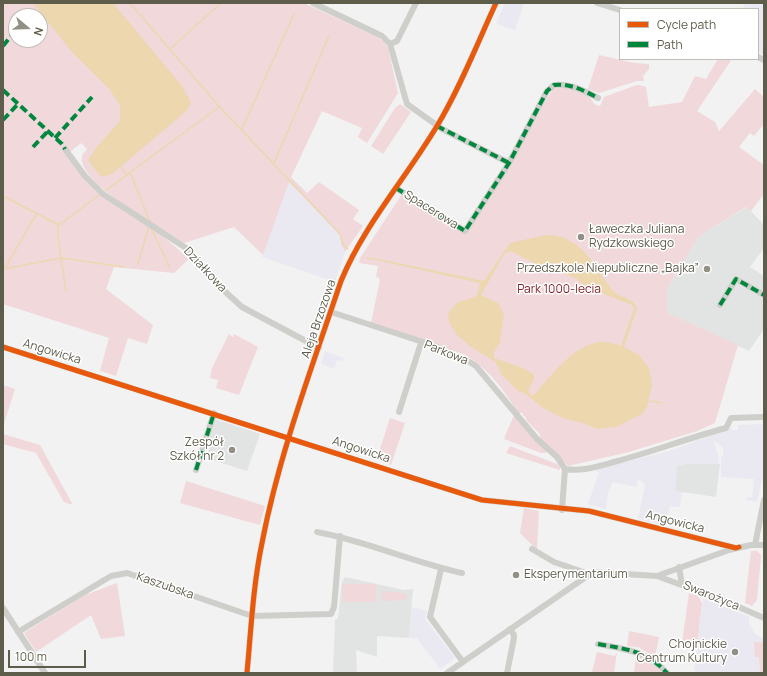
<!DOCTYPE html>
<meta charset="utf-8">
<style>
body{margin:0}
#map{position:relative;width:767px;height:676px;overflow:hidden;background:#f2f2f2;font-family:Manrope,sans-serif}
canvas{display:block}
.frame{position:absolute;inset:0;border:4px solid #5e5c4a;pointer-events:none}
.legend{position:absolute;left:619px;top:8px;width:140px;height:52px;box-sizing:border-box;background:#fff;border:1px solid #bfbeb7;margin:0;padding:5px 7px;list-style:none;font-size:12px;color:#5e5c4a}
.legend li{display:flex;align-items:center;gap:8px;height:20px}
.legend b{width:20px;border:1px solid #bfbeb7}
.north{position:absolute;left:8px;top:8px;width:40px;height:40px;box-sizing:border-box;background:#fff;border:1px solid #bfbeb7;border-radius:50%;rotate:109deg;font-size:11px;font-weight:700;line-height:16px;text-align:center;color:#5e5c4a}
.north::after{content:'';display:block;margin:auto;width:14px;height:18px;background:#929085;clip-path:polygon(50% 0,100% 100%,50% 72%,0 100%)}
.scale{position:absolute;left:8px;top:650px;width:78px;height:18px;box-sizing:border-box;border:2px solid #5e5c4a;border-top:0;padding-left:5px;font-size:12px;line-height:14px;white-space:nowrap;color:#5e5c4a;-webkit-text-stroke:3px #fff;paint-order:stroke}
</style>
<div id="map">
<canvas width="767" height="676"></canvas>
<div class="frame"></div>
<ul class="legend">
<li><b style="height:5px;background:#e8590c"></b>Cycle path</li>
<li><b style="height:5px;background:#00873e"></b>Path</li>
</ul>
<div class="north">N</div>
<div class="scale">100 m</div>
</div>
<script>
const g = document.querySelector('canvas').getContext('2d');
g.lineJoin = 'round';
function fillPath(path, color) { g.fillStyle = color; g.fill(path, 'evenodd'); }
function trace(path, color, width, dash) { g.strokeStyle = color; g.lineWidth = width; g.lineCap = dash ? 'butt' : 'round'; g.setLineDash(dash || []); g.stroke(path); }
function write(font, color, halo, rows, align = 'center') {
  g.font = font + ' Manrope,sans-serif'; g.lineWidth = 3; g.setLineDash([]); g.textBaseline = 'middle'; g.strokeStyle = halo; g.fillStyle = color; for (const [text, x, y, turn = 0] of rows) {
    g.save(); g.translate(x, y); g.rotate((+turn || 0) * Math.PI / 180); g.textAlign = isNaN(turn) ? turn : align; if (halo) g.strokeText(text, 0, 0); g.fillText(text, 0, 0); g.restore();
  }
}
const commercial = new Path2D(`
 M505,3l19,1 -9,26 -19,-6z
 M746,3h18v52l-6,-3v-43h-16z
 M289,182l51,53 1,9 4,8 -10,30 -73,-25z
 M325,351l19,7 -1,3 -6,-1 -3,9 -13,-5z
 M764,424v47l-7,31 -11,-2 1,-3h5l2,-18 -33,-2v-20h2v-9l-10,-8 5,14 1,10h-32l-10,2 -2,25 7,1 -2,15 -10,-1 -4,20 -28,-7 7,-35 -7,-5 -2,8 -23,-5 -5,11 -2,16 -18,-5 11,-32h-3l1,-4h5l67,-17 62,-23 1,2h6v-5z
 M703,598l46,19v6l4,8 3,4 8,3v4h-9v15h4l1,16h-60l-6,-3z
 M412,607l15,4 -2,8 30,39 -15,11 -23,-31h-8z`);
const education = new Path2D(`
 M747,207l17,18v23l-14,19 14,9v53l-15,22 -81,-38 -2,-20 3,-8 30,-49z
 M215,419l45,15 -13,37 -41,-13 5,-17 -1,-6z
 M687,464h33l-4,33 -41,-6 2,-25z
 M345,577l59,13 9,-1 -4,49 -32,-2v21l-21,-7 1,23h-24l2,-53 3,-2 4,-36z`);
const green = new Path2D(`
 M3,3h301l73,34 7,5 4,6 10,45 -31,50 -9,-6 4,-9 -40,-17 -31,66 16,16 12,-11 40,28 -6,9 10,7 -18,26 -4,-8 -1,-9 -51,-53 -26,73 -29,-28 -50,16c-20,-14 -107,-60 -102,-86 0,-3 3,-5 5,-8l-6,-6 -11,9 20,33 65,44 34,30 -15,14 -60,-6 -8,22 47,36 -6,19 -19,-6 -12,38 -16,-5 9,-33 -106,-34zM16,16h24v24h-24z
 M599,55l35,8 15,1v5l-6,7 1,5h-7l-38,12 -11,-4z
 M718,59h14l-35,52 18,11 4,9 36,-42 9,8v27l-10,12 -4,-3 -11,14 25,18v29l-13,17 -5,-4 -47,29 -30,49 -3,8 2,20 70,32 -23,78 -18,8 -68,21 -61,14 -19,-20 -9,-6v-6l-13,-13 -2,-5h-2v-3h-3l-1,3c-10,-21 -34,-52 -56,-62l-92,-31 9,-43 -1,-2 -3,-1 2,-11 -19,-3 1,-5 42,-64 62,39 89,-144c7,-3 29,0 35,6 5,5 4,10 12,11l4,-9 30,-11 5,-1 7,2 3,20 33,-5 13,-26 11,3z
 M400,104l11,8 -28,42 -12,-8 24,-38z
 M229,334l4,3 1,-3 24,13 -19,48 -23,-7 2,-8 -8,-2 2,-10z
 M3,385l12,4 -12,38z
 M514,415l33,36 -1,2h-5l-37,-14z
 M390,418l15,5 -14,42 -16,-6 2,-1z
 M3,434l37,11 33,60 -9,-3 -28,-49 -33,-9z
 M510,446l47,18 3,3v3l-54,-17z
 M186,481l79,25 -5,19 -80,-22z
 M524,508l15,3 -2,39 -17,-17z
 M751,551h6l4,4 -4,45 -5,6 -7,-3z
 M117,583l8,53 -24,3 -10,-24 -55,37 -12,-19 61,-38z
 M342,584h34v18h-34z
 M383,591l21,2 4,4 -5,3 -20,1 -2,-9z
 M689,593l9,3 4,7 -5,43 -15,-3z
 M629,631l30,6 -4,20 -17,-10 -11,-1z
 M754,642h10v31h-4l-1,-16h-4z
 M597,652l18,4 2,-4 -3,21 -22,-1z
 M636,655l20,11 6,7h-28z`);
const water = new Path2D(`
 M33,3h80l69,83 9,16 -3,7 -11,10 -65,55 -10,3 -5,-5 -9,-12 8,-12 24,-27v-15l-10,-16 -39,-39z
 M546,235c27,-1 43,20 56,41 4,5 7,11 11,15 8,7 20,7 24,17l-13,39 16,9 9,12 3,17 -5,22 -5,7 -26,13 -19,2 -14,-6 -21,-5 -19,-10 -17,-14 -9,-4 -16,-16 -5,-12 -25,-15 -15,-13 -7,-12 -1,-9 9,-10 20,-7 3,-13 -108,-24 2,-1 110,23 26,-38zM510,251l28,14 15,4 24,10 7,7 48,19 2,4 -13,37c-7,-2 -13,-5 -21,-4 -26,2 -51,36 -67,54l-5,-5 6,-12 -1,-5 -10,-6 -29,-10v-6l6,-9 4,-29 -6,-11 -17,-8 23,-41z`);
const stream = new Path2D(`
 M130,3l86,100 124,131 3,11 5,4
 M170,49l51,-46
 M242,129l52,-115
 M274,163l55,-127
 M121,167l6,8
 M130,172l20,50
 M105,191l114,-84
 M3,196l56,29 40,-30
 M58,224v13l8,54
 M152,230l18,38
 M367,258l6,1
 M138,264l11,-38
 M5,268l32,-55
 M3,269l58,-11 63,9
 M650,401l12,2`);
const minor = new Path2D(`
 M313,3l69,33 8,8 17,60 35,25 67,34
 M597,3l23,7
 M390,44l7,-3 19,-38
 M758,57l6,3
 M65,149l20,27 18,18 83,54 34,39 22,20 77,41
 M396,188l69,43 44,-68 38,-72 7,-6c16,-2 31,6 44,13
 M720,305l16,-26 28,16
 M331,312l104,34 33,15 8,5 61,73 20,18 8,12 -3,41
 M3,347l479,153 107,11 147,37
 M399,412l22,-69
 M565,469c16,3 34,-3 49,-7 38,-10 74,-24 112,-34l5,-10 33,-1
 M196,470l18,-57
 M317,532c49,9 95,30 145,41
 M755,545l9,-45
 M532,549l22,13 35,12
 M679,567l3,18
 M441,569l-11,48 33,45
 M657,576l68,25 39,17
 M3,608l42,65
 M18,632l93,-56 16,-3 125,43 79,-2 3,-7 6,-71
 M598,644c28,5 49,7 69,29
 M247,673c4,-43 6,-87 15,-130 17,-89 50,-176 79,-262 23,-56 65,-103 96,-155 23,-38 40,-82 59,-123
 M447,673l146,-101 64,4 72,-26 22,-5h13
 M507,673l7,-35v-3l-4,-6`);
const quiet = new Path2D(`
 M3,46l13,-16
 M3,90l59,54 3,5
 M3,120l15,-16
 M437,126l72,37
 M55,138l37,-41
 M33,147l15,-16
 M396,188l69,43 44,-68 38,-72 7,-6c16,-2 31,6 44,13
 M720,305l16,-26 28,16
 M196,470l18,-57
 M598,644c28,5 49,7 69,29`);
const cycleway = new Path2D(`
 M3,347l479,153 107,11 147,37 3,-1
 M247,673c4,-43 6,-87 15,-130 17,-89 50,-176 79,-262 23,-56 65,-103 96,-155 23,-38 40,-82 59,-123`);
const markers = [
 [581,237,4,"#929085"],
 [707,269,4,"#929085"],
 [232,450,4,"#929085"],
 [516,575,4,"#929085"],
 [735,652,4,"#929085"]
];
const streetNames = [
 ["Spacerowa",431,210,32],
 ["Działkowa",205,270,47],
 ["Aleja Brzozowa",319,319,-71],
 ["Angowicka",52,352,17],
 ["Parkowa",446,353,22],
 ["Angowicka",361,450,18],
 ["Angowicka",675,522,14],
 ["Kaszubska",165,586,19],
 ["Swarożyca",711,596,22]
];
const poiNames = [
 ["Ławeczka Juliana",589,230,"left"],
 ["Rydzkowskiego",589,244,"left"],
 ["Przedszkole Niepubliczne „Bajka”",699,269],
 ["Zespół",224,443],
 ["Szkół nr 2",224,457],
 ["Eksperymentarium",524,575,"left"],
 ["Chojnickie",727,645],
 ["Centrum Kultury",727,659]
];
const parkNames = [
 ["Park 1000-lecia",559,290]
];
fillPath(commercial, '#eae9f1');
fillPath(education, '#e2e3e3');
fillPath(green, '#f0d8db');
fillPath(water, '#ecd7af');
trace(stream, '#ecd7af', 1.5);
trace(minor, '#cececa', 6);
trace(quiet, '#00873e', 4, [8, 4]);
trace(cycleway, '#e8590c', 5);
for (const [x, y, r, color] of markers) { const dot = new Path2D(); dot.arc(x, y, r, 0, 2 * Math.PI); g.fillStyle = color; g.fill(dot); trace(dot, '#fff', 1.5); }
write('12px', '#5e5c4a', '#fff', streetNames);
write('12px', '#5e5c4a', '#fff', poiNames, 'right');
write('12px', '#7e1c20', '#fff', parkNames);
</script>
